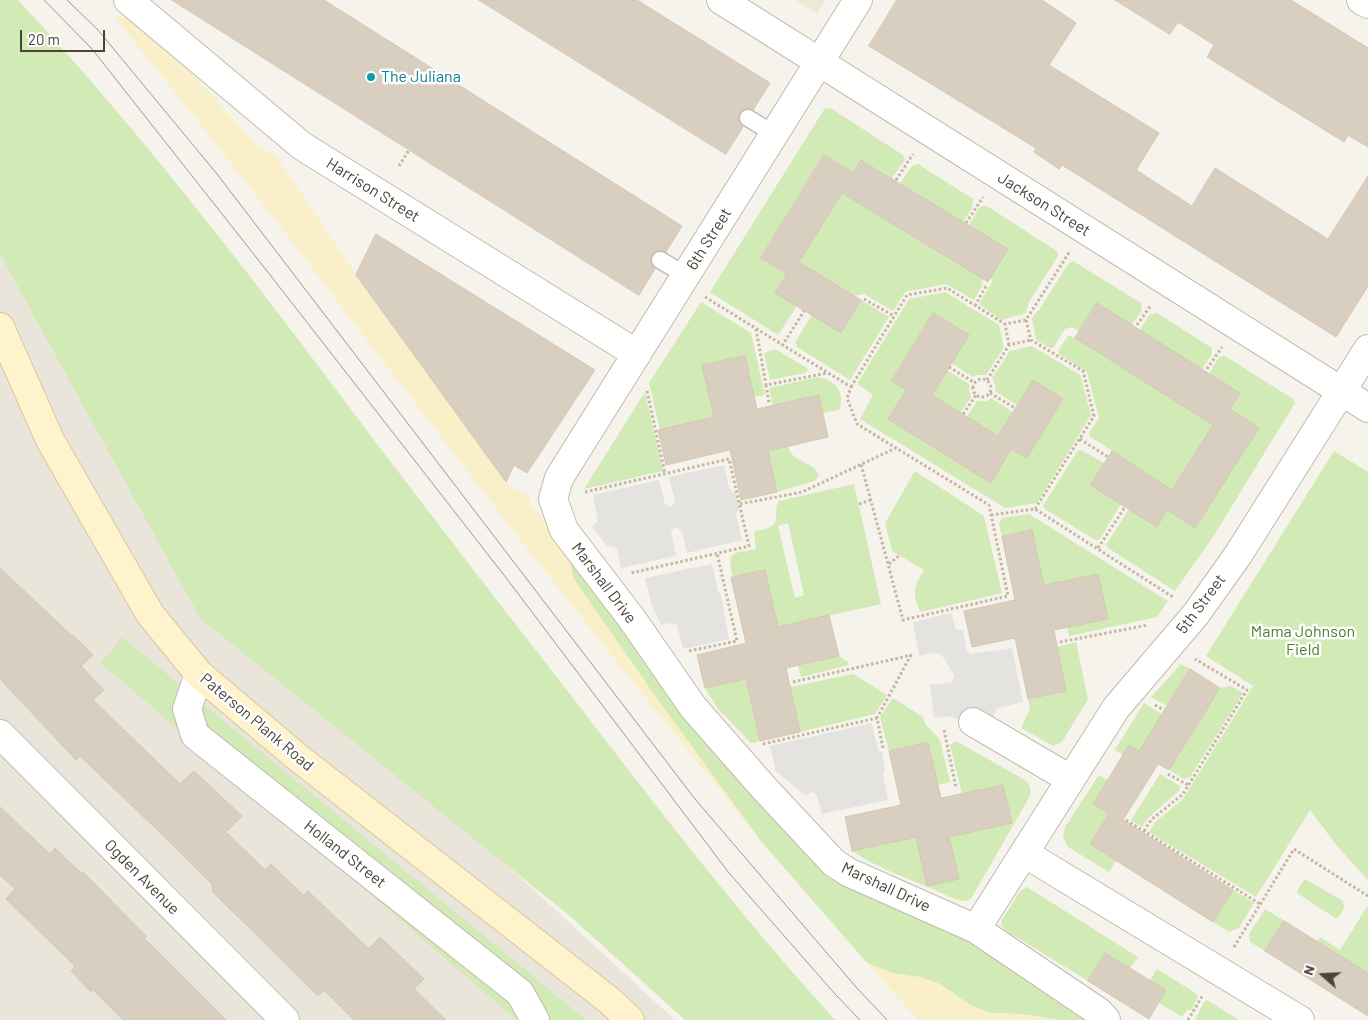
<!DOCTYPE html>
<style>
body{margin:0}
#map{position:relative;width:1368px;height:1020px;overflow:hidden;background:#f6f3ec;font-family:Barlow,sans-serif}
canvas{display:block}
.north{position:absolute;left:1298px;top:950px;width:50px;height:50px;-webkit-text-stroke:4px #fff;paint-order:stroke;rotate:289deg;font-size:14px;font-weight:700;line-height:20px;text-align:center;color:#4b4439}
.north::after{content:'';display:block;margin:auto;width:18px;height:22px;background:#4b4439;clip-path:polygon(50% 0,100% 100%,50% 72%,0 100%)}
.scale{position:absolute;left:20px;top:30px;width:85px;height:22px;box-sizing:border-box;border:2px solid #4b4439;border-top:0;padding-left:6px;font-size:15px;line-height:18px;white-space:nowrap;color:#4b4439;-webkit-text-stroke:4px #fff;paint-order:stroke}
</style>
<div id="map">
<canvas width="1368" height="1020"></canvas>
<div class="north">N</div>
<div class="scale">20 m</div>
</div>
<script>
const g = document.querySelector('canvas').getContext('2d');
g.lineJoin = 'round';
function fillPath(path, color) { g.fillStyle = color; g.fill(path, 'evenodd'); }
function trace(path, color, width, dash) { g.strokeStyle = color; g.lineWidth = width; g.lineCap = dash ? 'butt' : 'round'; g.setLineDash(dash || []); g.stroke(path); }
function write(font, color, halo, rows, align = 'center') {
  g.font = font + ' Barlow,sans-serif'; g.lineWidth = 5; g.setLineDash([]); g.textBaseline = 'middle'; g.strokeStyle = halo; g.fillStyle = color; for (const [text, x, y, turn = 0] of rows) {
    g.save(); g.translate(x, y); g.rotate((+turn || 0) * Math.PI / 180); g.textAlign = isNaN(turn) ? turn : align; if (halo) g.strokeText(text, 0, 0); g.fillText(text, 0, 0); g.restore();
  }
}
const residential = new Path2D(`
 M0,48l218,551 457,421h-675z`);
const education = new Path2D(`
 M796,0h30l-9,14z`);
const green = new Path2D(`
 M0,0h18c130,139 245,292 359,444 64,84 128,167 193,250 85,111 171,223 265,326h-150l-114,-103 -371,-299 -200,-364z
 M825,108l7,1 71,46 2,5 -13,18 -30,-18 -9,13 -30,-18 -62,103 26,16 -12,19 22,13 -19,29 -68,-43z
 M918,164l55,35 -1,9 -9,14 -63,-39 12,-17z
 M842,193l141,86 -2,4 2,1 -9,16 -28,-16 -41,8 -12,19 -29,-17 -11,2 -54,-34z
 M983,206h4l71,46v4l-29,46 -3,11 -25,7 -22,-16 14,-24 -3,-2 -21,-53 10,-17z
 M1073,261l68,42 1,7 -10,15 -35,-22 -18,28 -7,-4 -7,2 -12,19h-3l-14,-8 -4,-22 4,-6 3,-2 29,-46z
 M945,292l54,33 5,22 -18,28h-9l-4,2 -22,-14 -18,-50 -41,68 14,9 -18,29 103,63 20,-33 16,9 36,-58 -30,-20 -16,25 -22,-14 1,-4 -4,-9 18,-27 22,-5 48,29 11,40 -54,88 -32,5 -145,-89 13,-24 -16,-11 52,-85z
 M861,300l28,17 -39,63 -53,-33 -2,-5 17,-27 29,18z
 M701,302l50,31 14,62 -11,2 -9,-41 -42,9 11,52 -54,13 -11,-47z
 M1157,313l55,35v6l-10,15 -62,-39 10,-16z
 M1068,336h3l142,89 -41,65 -83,-54 1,-5 9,-13 -12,-46 -28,-18v-5z
 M775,349l32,19 1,3 -3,2 -35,7 -6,-27z
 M1225,356l68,43 2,4 -82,134 -38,54 -67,-43 -2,-3 23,-36 28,18 10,-17 28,18 63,-100 -28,-19 -21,-35 10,-17z
 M947,370l22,14v6l2,7 -11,16 -28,-18z
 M818,377c17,2 28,17 21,33l-16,3 -4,-18 -46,11 -4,-18z
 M645,392l18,79 -79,18z
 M991,398l22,14 -15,24 -31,-19 10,-16h10z
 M788,446c5,19 25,13 31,30l-4,5 -38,11 -9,-41z
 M1078,450l5,1 21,12 -14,22 31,19 -21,35 -3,2 -52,-32 -2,-3z
 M1334,451l34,21v408l-31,-34 -27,-36 -54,87 -107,-65 6,-10 28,-23 70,-113 -47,-30z
 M915,471l69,45 18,77 -81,19c-10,-17 -7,-26 3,-42l-32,-19 -7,-28z
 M854,484l27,120 -103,23 -13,-57 -32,8c-6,-28 -2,-24 23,-29l-2,-18c5,-1 12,-1 16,-4 11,-5 3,-18 9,-26zM788,523l16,72 -9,3 -17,-72z
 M1029,514l139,87 -11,16 -88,19 -2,-9 40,-8 -9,-45 -54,11 -12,-54 -30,6 -3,-13 3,-6z
 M567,549l270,332 90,38 24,12 141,89h-32l-40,-6 -29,-1 -21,-8 -30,-21 -48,-11 -25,-10 -107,-123 -100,-137 -87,-125z
 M122,637l464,383h-69l-416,-357z
 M1076,642l12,57 -26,43 -9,4 -32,-18 9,-19 -2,-10 38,-8 -9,-44z
 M839,656l9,6 1,3 -48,12 -3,-11z
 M1181,664l9,5 -23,37 -16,-9z
 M853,674l34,21 -12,19 -75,18 -10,-45z
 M746,679l14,62 -9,2 -33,-34 -13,-21z
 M1231,686l12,7 -53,84 -6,2 -15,-9 51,-82z
 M893,698l30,19 3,8 14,15 10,42 -12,3 -10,-42 -39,8 -9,-34z
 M1144,703l18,11 -23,37 -16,4 -8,-5z
 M956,741l69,39c5,4 6,9 5,16l-58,101 -5,4c-13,0 -26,-9 -37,-13 -26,-11 -54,-21 -78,-37l64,-14 11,49 32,-7 -10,-42 63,-14 -9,-38 -41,9 -12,-49z
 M1160,774l20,12v4l-31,27 -7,10 -11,-7z
 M1099,775l9,5 -15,24 16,10 -19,30 26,17 -7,11 -41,-25 -5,-11 2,-9z
 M1305,879l38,22 1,7 -5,9 -4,1 -38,-25 1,-4z
 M1027,887l111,70 -8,11 -25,-15 -17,28 -83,-51 -4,-5 1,-5 18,-29z
 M1233,890l21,13 -15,25 -10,4 -16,-10z
 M1368,905v68l-50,-31 2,-5 20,13z
 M1265,909l20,12 -20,30 -15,-9 -1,-8z
 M1157,969l40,25 1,3 -7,13h-4l-5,7 -23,-14 -9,-23z
 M1207,1000l32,20h-44l9,-18z`);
const sand = new Path2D(`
 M139,16l116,127 22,14 79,118 150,207 4,4 20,11v7l37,45 6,29 87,125 100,137c-77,-96 -154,-191 -230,-288 -139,-178 -272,-360 -416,-535z
 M867,963l25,10 29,4 19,7 30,21 21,8 29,1 40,6h-142z`);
const parking = new Path2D(`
 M724,465l5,23 7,6 3,15 -3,5 6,26 -55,13 -5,-22 -7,-4 -4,4 5,25 -55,12 -4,-19 -4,-3h-6l-15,-20 6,-5 -5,-26 66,-15 6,24 5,3 4,-3 1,-3 -6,-24z
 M712,564l6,28 3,3 8,44 -46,10 -6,-24 -7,-2 -9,2 -10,-22 -6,-25z
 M951,613l5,16 7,1 4,21 4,3 41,-6 11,54 -22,5 -5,3 -2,6 -33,5 -13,-5 -14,2 -4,-33 22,-3 2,-7 -11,-18 -4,-3 -6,-1 -14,3 -6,-34z
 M872,723l6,27 4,2 3,16 -2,5 5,27 -66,14 -6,-21 -5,-1 -5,4 -32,-26 1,-3 -5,-21z`);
const building = new Path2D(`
 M172,0h152l358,226 -16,26 -6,-2 -8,5 -2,5 5,9 -16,26z
 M479,0h158l133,83 -17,27 -5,-2 -8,4 -2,6 5,9 -17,27z
 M897,0h145l34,23 -27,42 110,68 -23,37 56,36 23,-38 113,71 40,-63v110l-32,51 -274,-172 -3,4 -25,-17 2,-4 -167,-102z
 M1115,0h176l77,48v99l-20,-12 -4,7 -137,-85 7,-12 -36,-23 -8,12z
 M824,155l29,18 8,-13 147,89 -20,33 -146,-89 -43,69 62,38 -20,33 -66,-40 12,-19 -26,-16z
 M376,234l219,136 -68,103 -13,-8 -8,17 -150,-207z
 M1097,303l143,90 -10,16 29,19 -64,100 -28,-18 -10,17 -67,-42 22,-34 60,39 41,-65 -138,-87z
 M933,313l36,22 -37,60 66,41 35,-56 30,19 -36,59 -16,-9 -20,34 -103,-64 18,-29 -14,-9z
 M745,356l12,53 62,-14 9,42 -60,14 9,41 -36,8 -11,-50 -64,15 -8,-35 56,-13 -12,-52z
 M1032,530l12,55 54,-11 10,45 -54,11 12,61 -38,8 -13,-61 -43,9 -8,-36 51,-11 -13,-63z
 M0,568l72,68 1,-1 20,20 -12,11 23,24 -11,10 87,84 14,-13 48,45 -16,16 39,38 6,-6 33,32 4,-5 61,58 11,-12 44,42 -10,10 32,31h-92l-30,-30 -6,6 -105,-104 -1,-8 -38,-38 -94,-90 -4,4 -76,-81z
 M765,570l13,57 51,-12 10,41 -53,12 14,64 -40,9 -14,-62 -41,9 -8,-33 49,-12 -15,-65z
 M1190,669l30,19 -51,82 -11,-6 -35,56 110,70 -20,32 -123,-78 19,-30 -16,-10 36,-59 10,6z
 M928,743l13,55 62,-13 9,38 -63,14 10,42 -32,7 -11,-49 -64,14 -7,-34 56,-12 -12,-54z
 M0,807l50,47 5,-6 27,26 1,-2 63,64 -2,2 82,82h-103l-30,-30 -2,2 -20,-21 4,-5 -69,-67 9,-10 -15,-14z
 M1284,921l84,52v43l-103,-65z
 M1105,953l61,37 -17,29 -61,-38z`);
const path = new Path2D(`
 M399,166l10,-16
 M896,180l17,-26
 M966,223l17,-26
 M705,297l146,90 -4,11 10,26 132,81 19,91 -105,24 -42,-156
 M864,299l30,17
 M975,306l11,-20
 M1137,325l14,-20
 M756,329l10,56 61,-12
 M1009,345l-4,-21 21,-4
 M782,346l22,-35
 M949,367l26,16
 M1207,369l15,-22
 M973 388a9 9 0 1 1 18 0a9 9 0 1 1-18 0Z
 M987,380l22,-35 22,-5
 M766,385l3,18
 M851,387l56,-92 40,-7 58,36
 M647,391l18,83
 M990,393l25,15
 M963,414l13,-19
 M1080,439l28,18
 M585,492l144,-33 20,87 -118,27
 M740,504l62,-12 94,-44
 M859,504l12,-4
 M1035,509l59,-93 -11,-45 -52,-31 -5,-20 44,-69
 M991,515l44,-6 138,88
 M1098,548l27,-41
 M889,564l11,-9
 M1060,642l88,-17
 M689,651l48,-10 -20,-88
 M793,682l119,-27
 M1155,705l9,5
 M944,730l12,58
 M763,744l114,-26
 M883,748l-6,-30 34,-63
 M1168,774l20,11
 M1126,820l134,84
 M1144,831l7,-11 32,-26 64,-104 -52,-31
 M1234,947l60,-98 74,47
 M1188,1020l15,-25`);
const lane = new Path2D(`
 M748,118l26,16
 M660,260l27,16`);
const street = new Path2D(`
 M128,0l174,146 335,208
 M721,0l647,408
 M858,0l-299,478 -6,21 11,31 68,89 61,88 71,81 70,75 14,9 128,57 140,-221 80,-94 42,-59 130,-206
 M1361,0l7,4
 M199,674l-12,35 8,26 325,258 15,27
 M973,722l97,57
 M0,734l285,286
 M1024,853l276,167
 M976,929l123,83 7,8`);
const secondary = new Path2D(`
 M0,327l50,113 100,174 49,60 97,82 314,245 20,19`);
const tram = new Path2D(`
 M44,0l48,49 175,222 240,308 222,294 106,121 25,26
 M67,0l31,30 119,144 478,625 161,188 31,33`);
const markers = [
 [371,77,5,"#0f9aa8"]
];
const cultureNames = [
 ["The Juliana",381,77]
];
const streetNames = [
 ["Harrison Street",373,190,32],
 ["Jackson Street",1044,204,32],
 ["6th Street",709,239,-58],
 ["Marshall Drive",604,583,53],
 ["5th Street",1201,604,-53],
 ["Paterson Plank Road",257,722,40],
 ["Holland Street",345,854,38],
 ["Ogden Avenue",142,877,45],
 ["Marshall Drive",886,887,25]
];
const parkNames = [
 ["Mama Johnson",1303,632],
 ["Field",1303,650]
];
fillPath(residential, '#eae5da');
fillPath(education, '#efe8d6');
fillPath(green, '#d2eab5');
fillPath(sand, '#f9efc9');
fillPath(parking, '#e5e3e0');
fillPath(building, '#d8cfc1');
trace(building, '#d3c7b4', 1);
trace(lane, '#c2bbae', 19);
trace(street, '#c2bbae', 30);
trace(secondary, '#d6c79b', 30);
trace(path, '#c4b79f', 3, [2.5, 2.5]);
trace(lane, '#fff', 16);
trace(street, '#fff', 28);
trace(secondary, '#fff3cd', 28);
trace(tram, '#9a9a9a', 1);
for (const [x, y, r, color] of markers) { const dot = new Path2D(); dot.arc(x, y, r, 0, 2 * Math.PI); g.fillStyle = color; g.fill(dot); trace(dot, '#fff', 2); }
write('16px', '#0d838f', '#fff', cultureNames, 'left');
write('16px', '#4b4439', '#fff', streetNames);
write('16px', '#4a7f2a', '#fff', parkNames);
</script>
